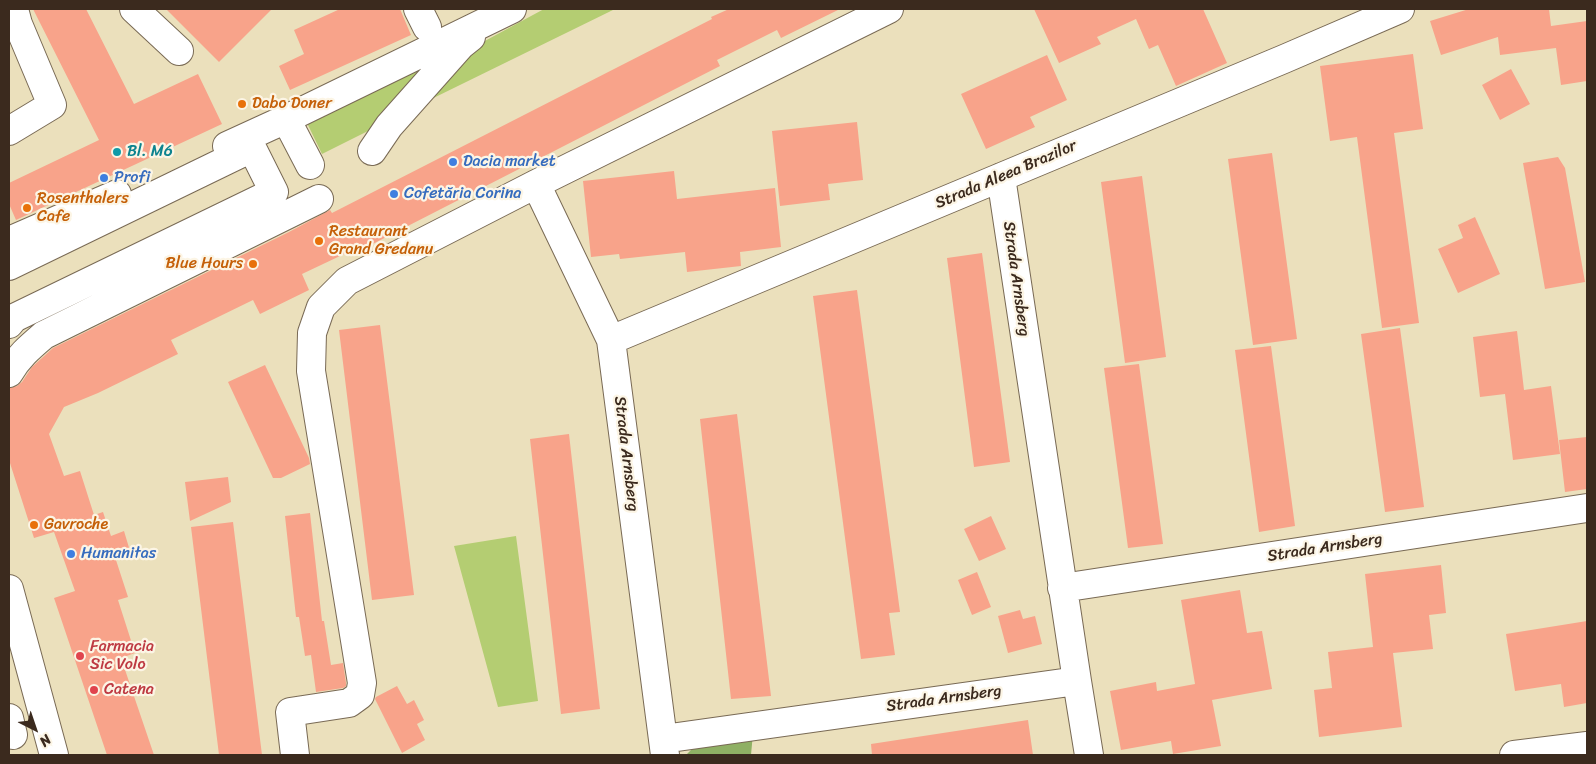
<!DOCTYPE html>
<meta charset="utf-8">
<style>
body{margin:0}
#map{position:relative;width:1596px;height:764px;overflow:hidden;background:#ebe0bc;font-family:Sriracha,sans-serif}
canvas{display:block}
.frame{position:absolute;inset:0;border:10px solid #3b2a1e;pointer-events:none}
.north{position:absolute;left:10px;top:704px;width:50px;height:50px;-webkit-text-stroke:4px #fcf5e5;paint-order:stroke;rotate:139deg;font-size:14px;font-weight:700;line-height:20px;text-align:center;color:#3b2a1e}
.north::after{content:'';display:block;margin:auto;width:18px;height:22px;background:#3b2a1e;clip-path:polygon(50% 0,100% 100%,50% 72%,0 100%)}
</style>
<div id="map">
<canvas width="1596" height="764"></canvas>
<div class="frame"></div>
<div class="north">N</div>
</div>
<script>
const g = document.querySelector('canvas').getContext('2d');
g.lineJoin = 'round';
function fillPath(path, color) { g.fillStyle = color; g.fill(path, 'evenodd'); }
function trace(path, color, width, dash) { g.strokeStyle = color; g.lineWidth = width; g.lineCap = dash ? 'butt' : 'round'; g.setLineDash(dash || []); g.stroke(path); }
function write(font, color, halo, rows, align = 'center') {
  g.font = font + ' Sriracha,sans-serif'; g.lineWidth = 4.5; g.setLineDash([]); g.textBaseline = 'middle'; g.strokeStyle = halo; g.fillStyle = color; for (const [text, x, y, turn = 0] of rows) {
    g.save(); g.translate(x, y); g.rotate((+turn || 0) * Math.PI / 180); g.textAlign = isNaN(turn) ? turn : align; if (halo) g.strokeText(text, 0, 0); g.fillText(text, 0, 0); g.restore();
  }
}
const green = new Path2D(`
 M544,9h71l-204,100 59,-60z
 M435,61l-59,66 -54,27 -15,-31z
 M516,536l22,165 -40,6 -44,-161z`);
const forest = new Path2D(`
 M717,724l36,9 -2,22h-65z`);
const building = new Path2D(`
 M33,9h53l48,95 64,-30 24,50 -206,96 -7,-16v-21l90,-43z
 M166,9h106l-53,53z
 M340,9h60l11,26 -121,55 -11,-24 25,-12 -10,-24z
 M729,9h111l-59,29 -4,-8 -60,30 3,6 -359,184 -2,-3 -57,27 7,16 -49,24 -7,-14 -82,40 7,14 -80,39 -34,14 -15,27 15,42 16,-5 14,44 9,-3 8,24 13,-5 6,20 -15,6 13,40 -10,3 17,53 -14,5 33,97h-47l-53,-157 21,-7 -21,-59 -20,6 -25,-78v-68l1,-4 7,-2 5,-4 10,-15 21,-19 236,-116 41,-22 2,3 380,-194 -1,-2z
 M1034,9h169l24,54 -51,23 -18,-41 -9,4 -13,-30 -39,18 4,7 -42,19z
 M1469,9h80l2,17 36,-5v60l-26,4 -5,-37 -56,7 -2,-18 -57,18 -11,-34z
 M1413,54l10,75 -29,4 25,190 -37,5 -25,-191 -27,4 -10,-75z
 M1047,55l20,45 -37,17 5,10 -49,22 -25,-55z
 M1511,69l19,35 -30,16 -18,-35z
 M857,122l6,58 -35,4 2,16 -50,6 -8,-75z
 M1272,153l25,186 -44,6 -25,-186z
 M1558,157l7,11 20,114 -40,7 -22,-126z
 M674,171l3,28 98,-11 6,59 -41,5 1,14 -54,6 -2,-20 -65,7 -1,-5 -28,3 -8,-76z
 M1142,176l24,181 -41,6 -24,-181z
 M1475,217l25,57 -42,19 -20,-44 25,-11 -5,-13z
 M982,253l28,209 -36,5 -27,-209z
 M857,290l43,322 -11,1 6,42 -34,4 -48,-363z
 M380,325l34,270 -42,5 -33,-270z
 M1400,328l24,179 -39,5 -24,-178z
 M1517,331l7,59 27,-4 9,68 -47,6 -8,-66 -25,3 -7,-60z
 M1271,346l24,180 -36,6 -24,-182z
 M1139,364l24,180 -35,4 -24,-180z
 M265,365l44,93 1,6 -29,14h-8l-45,-96z
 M737,414l34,282 -40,3 -31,-280z
 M569,434l31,275 -39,5 -31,-275z
 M1587,437v52l-22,3 -6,-52z
 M228,477l3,25 -41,19 -5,-39z
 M310,513l12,108h2l7,44 12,-2 3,20v3l-3,2 -27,4 -5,-37 -6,1 -6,-39h-3l-11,-101z
 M991,516l15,33 -27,12 -15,-32z
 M233,522l29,233h-43l-28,-228z
 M1441,565l5,48 -17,2 4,34 -40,4 9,74 -83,10 -5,-47 18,-2 -4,-36 45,-5 -8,-73z
 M977,572l14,35 -19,8 -14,-35z
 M1240,590l7,43 15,-2 10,58 -60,11 9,46 -48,8 -2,-13 -50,9 -11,-59 46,-9 1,9 38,-7 -14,-84z
 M1020,610l3,9 12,-3 7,28 -34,9 -10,-37z
 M1587,621v82l-23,4 -3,-23 -46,7 -9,-57z
 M397,686l10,18 7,-4 10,20 -7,4 8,16 -23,13 -27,-54 1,-2z
 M1028,720l5,35h-161l-1,-11z`);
const minor = new Path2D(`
 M134,9l45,42
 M418,9l9,18
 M286,119l24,46
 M9,131l43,-26 -34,-81 -4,-15
 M227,146l59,-27 226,-110
 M372,151l17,-25 72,-81 10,-8
 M1001,177l76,504 12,74
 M536,184l75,156 54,415
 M9,241l108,-47
 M9,266l243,-118 22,44 -260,126 -5,6
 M611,340l673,-281 116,-50
 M9,373c9,-16 21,-26 35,-38l275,-136
 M1062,588l525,-80
 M9,718l4,17
 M663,739l414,-58
 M295,755l-5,-43 59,-9 11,-8 2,-12 -51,-312 1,-38 9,-26 26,-26 189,-97 353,-175
 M1514,755l73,-9`);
const major = new Path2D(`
 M9,589l45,166`);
const markers = [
 [242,104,5,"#e8710a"],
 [117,152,5,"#0f9aa8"],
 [453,162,5,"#3f7fe0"],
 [104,178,5,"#3f7fe0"],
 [394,194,5,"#3f7fe0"],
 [27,208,5,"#e8710a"],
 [319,241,5,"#e8710a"],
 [253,264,5,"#e8710a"],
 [34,525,5,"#e8710a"],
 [71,554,5,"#3f7fe0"],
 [80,656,5,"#e0444e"],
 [94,690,5,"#e0444e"]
];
const foodNames = [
 ["Dabo Doner",252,104],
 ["Rosenthalers",37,199],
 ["Cafe",37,217],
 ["Restaurant",329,232],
 ["Grand Gredanu",329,250],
 ["Blue Hours",243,264,"right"],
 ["Gavroche",44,525]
];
const cultureNames = [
 ["Bl. M6",127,152]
];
const shopNames = [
 ["Dacia market",463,162],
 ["Profi",114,178],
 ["Cofetăria Corina",404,194],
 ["Humanitas",81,554]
];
const streetNames = [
 ["Strada Aleea Brazilor",1006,175,-23],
 ["Strada Arnsberg",1016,279,82],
 ["Strada Arnsberg",626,454,83],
 ["Strada Arnsberg",1325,548,-9],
 ["Strada Arnsberg",944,699,-8]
];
const healthNames = [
 ["Farmacia",90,647],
 ["Sic Volo",90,665],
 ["Catena",104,690]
];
fillPath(green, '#b4cd72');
fillPath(forest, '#8fb064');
fillPath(building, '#f8a38a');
trace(minor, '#796a55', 30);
trace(major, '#796a55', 30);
trace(minor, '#fff', 28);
trace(major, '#fff', 28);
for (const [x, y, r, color] of markers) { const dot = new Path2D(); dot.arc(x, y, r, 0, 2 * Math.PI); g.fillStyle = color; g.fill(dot); trace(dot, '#fcf5e5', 2); }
write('16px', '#c56008', '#fcf5e5', foodNames, 'left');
write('16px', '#0d838f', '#fcf5e5', cultureNames, 'left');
write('16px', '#366cbe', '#fcf5e5', shopNames, 'left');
write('16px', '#3b2a1e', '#fcf5e5', streetNames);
write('16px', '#be3a42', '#fcf5e5', healthNames, 'left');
</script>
